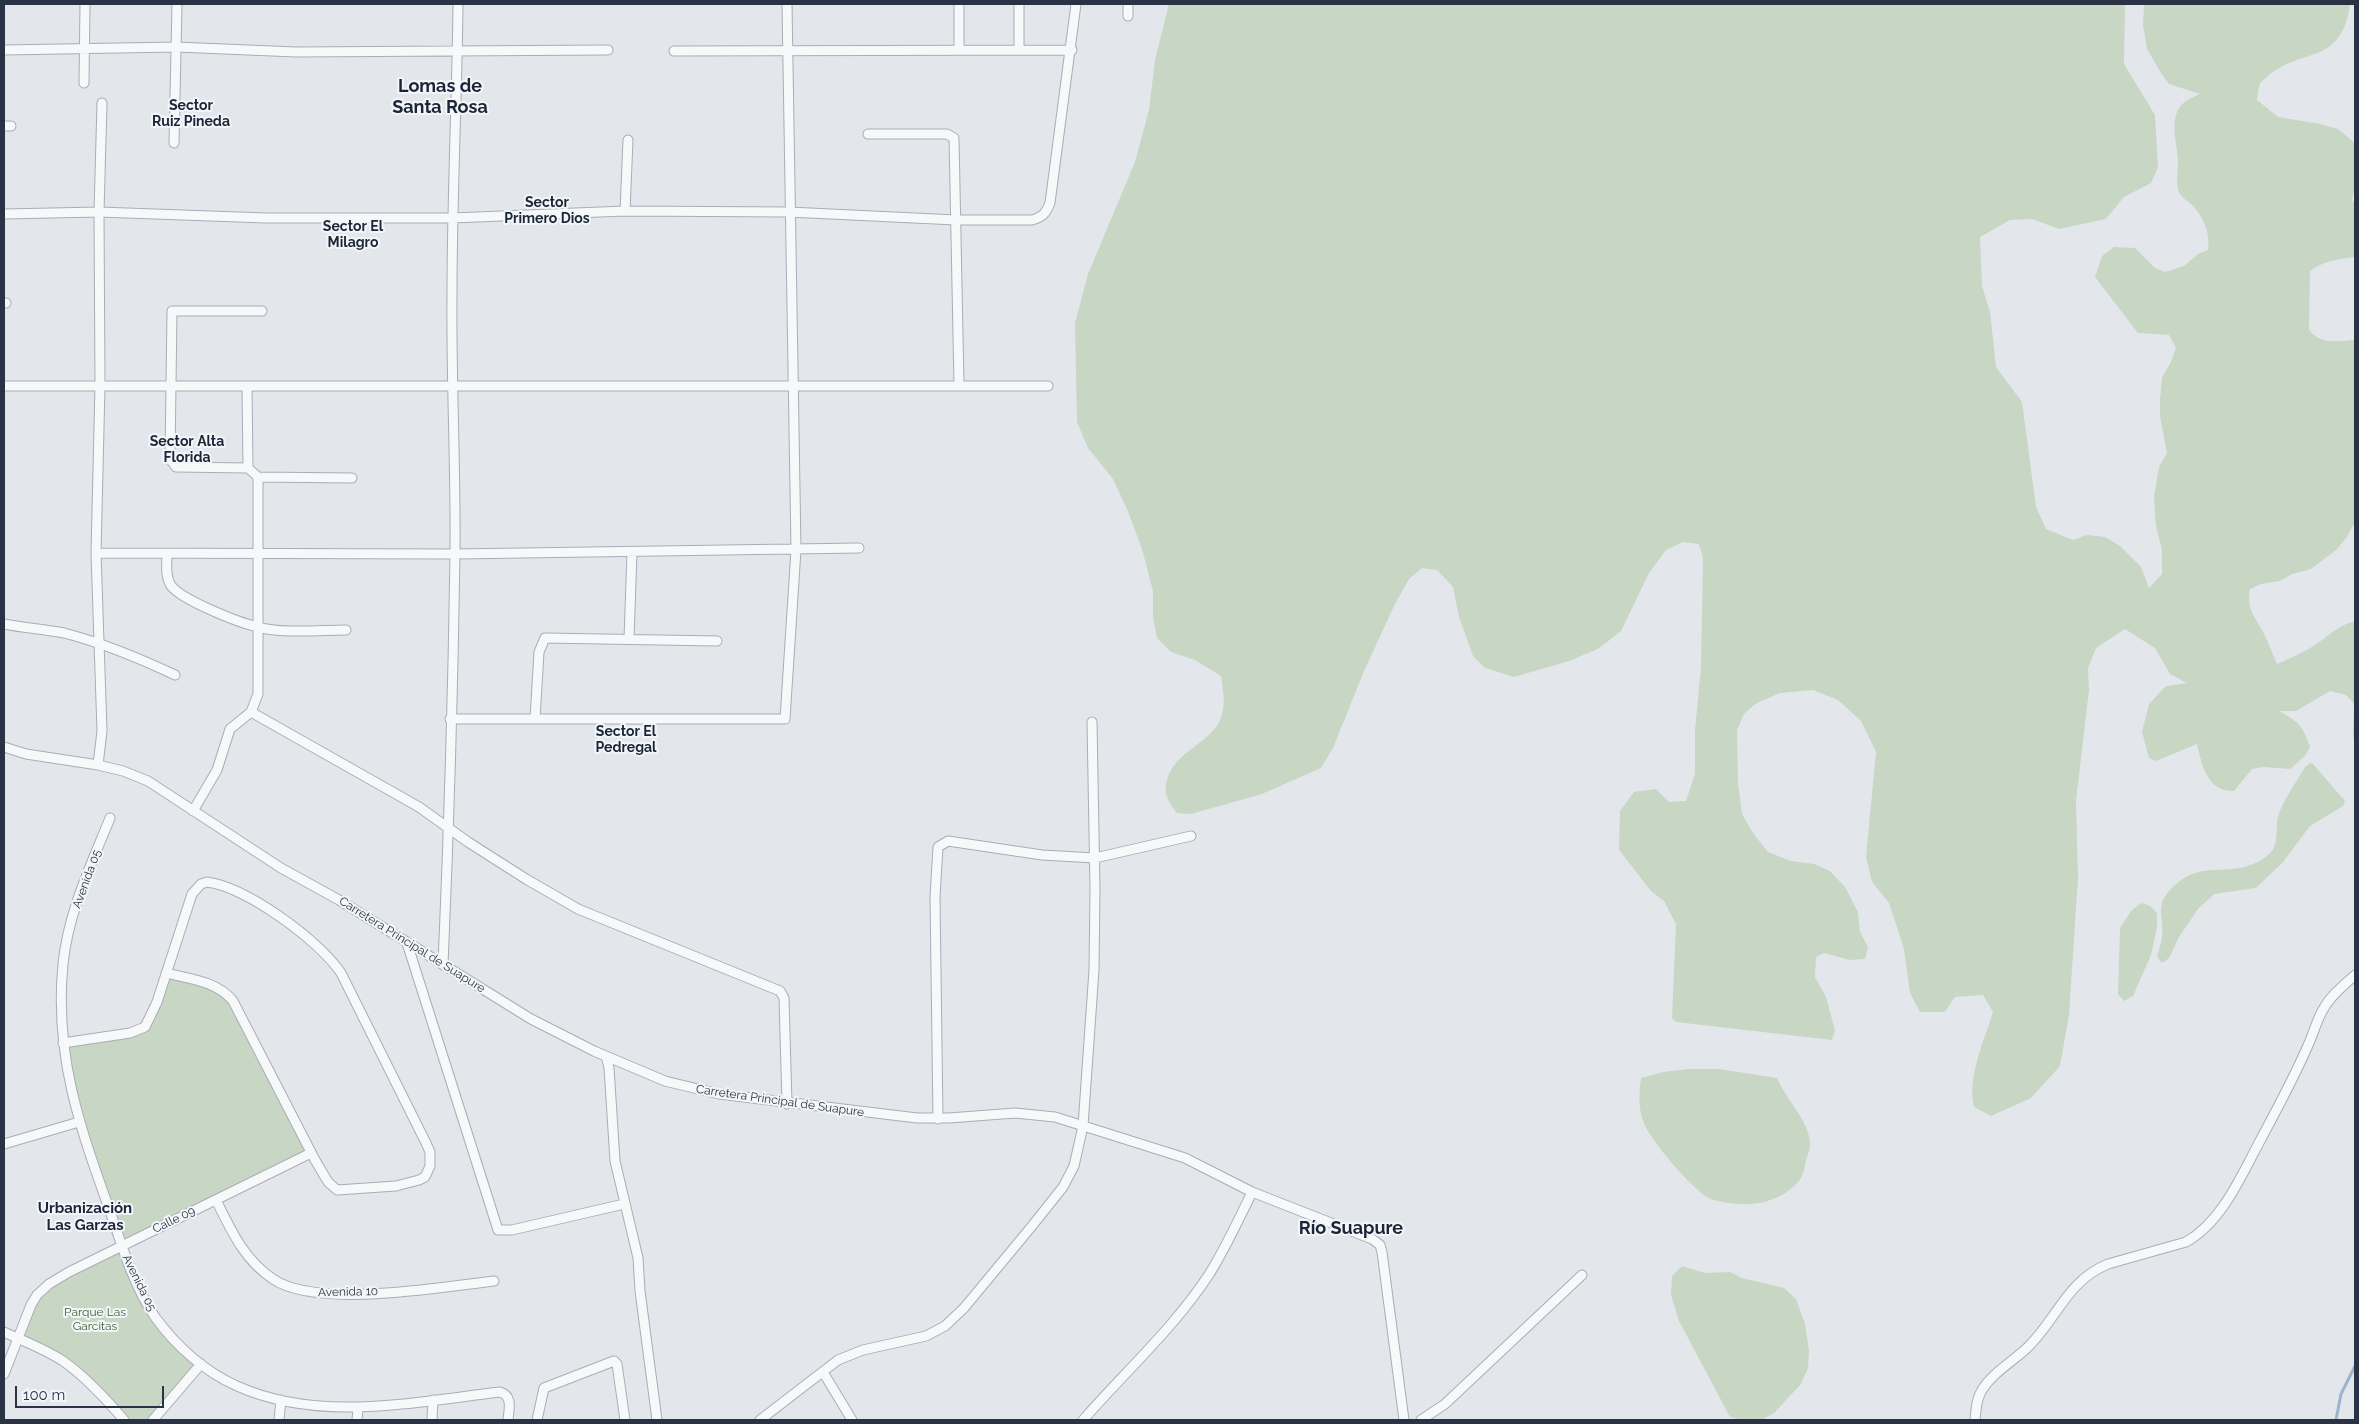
<!DOCTYPE html>
<meta charset="utf-8">
<style>
body{margin:0}
#map{position:relative;width:2359px;height:1424px;overflow:hidden;background:#e3e7ec;font-family:Raleway,sans-serif}
canvas{display:block}
.frame{position:absolute;inset:0;border:5px solid #2a3346;pointer-events:none}
.scale{position:absolute;left:15px;top:1386px;width:149px;height:22px;box-sizing:border-box;border:2px solid #2a3346;border-top:0;padding-left:6px;font-size:15px;line-height:18px;white-space:nowrap;color:#2a3346;-webkit-text-stroke:4px #f3f6f9;paint-order:stroke}
</style>
<div id="map">
<canvas width="2359" height="1424"></canvas>
<div class="frame"></div>
<div class="scale">100 m</div>
</div>
<script>
const g = document.querySelector('canvas').getContext('2d');
g.lineJoin = 'round';
function fillPath(path, color) { g.fillStyle = color; g.fill(path, 'evenodd'); }
function trace(path, color, width, dash) { g.strokeStyle = color; g.lineWidth = width; g.lineCap = dash ? 'butt' : 'round'; g.setLineDash(dash || []); g.stroke(path); }
function write(font, color, halo, rows, align = 'center') {
  g.font = font + ' Raleway,sans-serif'; g.lineWidth = 4; g.setLineDash([]); g.textBaseline = 'middle'; g.strokeStyle = halo; g.fillStyle = color; for (const [text, x, y, turn = 0] of rows) {
    g.save(); g.translate(x, y); g.rotate((+turn || 0) * Math.PI / 180); g.textAlign = isNaN(turn) ? turn : align; if (halo) g.strokeText(text, 0, 0); g.fillText(text, 0, 0); g.restore();
  }
}
const green = new Path2D(`
 M1169,4h956l-1,60 31,51 3,52 -7,16 -27,14 -18,22 -47,10 -27,-10 -22,1 -30,17 2,49 8,26 6,55 26,35 14,105 10,22 27,11 14,-5 18,2 15,9 21,21 8,21 13,-14v-24l-6,-24 -2,-29 5,-30 8,-14 -7,-37v-16l2,-23 8,-13 6,-16 -7,-13 -31,-2 -43,-56 7,-21 12,-9 21,1 20,20 10,4 19,-6 14,-12 10,-4c2,-15 -3,-31 -14,-43 -4,-5 -10,-7 -14,-13 -5,-7 -2,-22 -2,-31 0,-19 -12,-48 8,-62 4,-3 10,-5 14,-7l-31,-10 -8,-11 -14,-24 -4,-24 1,-21h206c-9,63 -47,42 -82,72 -2,2 -7,5 -8,8 -2,4 -2,11 -3,16l21,17 42,7 18,5 17,14v44l-3,13 3,4v53c-16,2 -32,4 -45,14l-1,58c9,16 30,12 46,11v182l-8,15 -11,13 -25,19 -19,5 -12,7 -19,3 -11,5c-4,17 4,27 12,41 6,11 10,23 15,34 11,-5 23,-10 33,-16 16,-9 26,-22 45,-27v122l-2,-7 1,-32 -8,-9 -16,-4 -34,20h-17c19,11 24,14 31,36l-5,9 -15,13 -27,-2 -11,2 -18,22c-27,1 -32,-26 -37,-47l-41,17 -7,-3 -7,-26 7,-28 17,-18 21,-3 -17,-9 -15,-26 -30,-19 -29,19 -8,20 1,22 -13,111 2,77 -9,137 -9,51 -29,32 -40,18 -17,-9c-7,-30 10,-66 19,-95l-10,-17 -28,2 -10,15h-25l-10,-19 -6,-44 -15,-46 -17,-21 -6,-25 10,-105 -15,-31 -23,-21 -25,-10 -33,3 -25,11 -11,10 -7,16 1,54 4,30 11,19 15,19 23,9 23,3 16,7 15,16 13,25 2,20 8,15 -3,12 -15,1 -26,-7 -8,4 -1,20 11,20 9,33 -3,10 -156,-18 -4,-4 4,-94 -12,-23 -13,-10 -32,-41 1,-39 14,-19 22,-3 13,13 17,-1 9,-27v-44l6,-63 2,-109 -4,-14 -16,-2 -17,8 -17,23 -28,58 -23,18 -29,12 -55,16 -29,-9 -12,-12 -14,-39 -6,-30 -16,-17 -15,-2 -13,11 -14,25 -31,67 -31,77 -12,20 -59,26 -71,20 -14,-1c-11,-14 -15,-22 -8,-39 11,-25 42,-31 52,-56 5,-13 2,-29 0,-42l-26,-16 -24,-8 -14,-14 -4,-21v-26l-11,-42 -15,-40 -14,-30 -25,-31 -11,-26 -2,-99 13,-49 47,-112 14,-52 6,-50z
 M2310,763l3,1 32,37 -2,5 -33,20 -27,36 -27,26 -42,6 -16,15 -19,28 -10,21 -5,4h-4l-3,-7c2,-5 4,-12 5,-18 2,-11 -3,-24 0,-34 1,-5 7,-12 11,-16 31,-31 60,-5 94,-31 13,-10 8,-25 11,-39 4,-15 19,-36 27,-50z
 M2141,903l9,3 7,7v14l-6,28 -18,41 -9,5 -6,-7 2,-66 11,-17z
 M166,973l56,16 89,164 -189,93 25,57 54,61 -48,56h-29l-41,-43 -66,-39 20,-43 85,-49 -24,-68 -35,-135 76,-12z
 M1689,1069h30l58,9c9,22 31,41 33,64 1,5 -2,12 -4,18 -1,6 -2,13 -5,18 -20,28 -59,31 -90,21 -15,-5 -61,-59 -67,-76 -6,-13 -5,-30 -3,-45l22,-6z
 M1682,1266l23,7 25,-1 12,6 42,10 12,11 9,25 4,27 -1,17 -7,16 -27,29 -13,7h-17l-14,-3 -51,-96 -8,-26 1,-19z`);
const stream = new Path2D(`
 M2336,1420l5,-26 14,-28`);
const street = new Path2D(`
 M959,4v46
 M1019,4v46
 M1128,4v12
 M4,50l172,-3 120,5 312,-2
 M674,51l398,-1
 M84,83l1,-79
 M4,126h7
 M868,134h79l7,4 5,247
 M174,143l3,-139
 M625,211l3,-71
 M4,214l95,-2 167,6h186l173,-7 164,1 167,8h76c11,-3 14,-7 18,-17l26,-199
 M4,303h2
 M262,311h-90l-2,148 6,8 72,1 10,9 94,1
 M4,386h1044
 M247,387l1,81
 M96,553l359,1 404,-6
 M167,554c0,9 -2,21 3,30 8,15 70,39 88,43 23,7 64,3 88,3
 M4,624c20,4 41,5 60,9 39,10 75,25 111,42
 M629,639l3,-87
 M251,712l168,95 49,35 58,37 52,30 202,82 4,7 3,106
 M450,719h335l11,-169 -9,-546
 M535,719l4,-67 6,-14 172,3
 M4,747l22,7 72,11 25,6 25,10 133,87 58,32 192,119 63,32 71,30 54,13 198,24h32l66,-5 40,4 130,41 67,34 120,47 8,6 2,7 22,168
 M98,765l4,-34 -6,-178 4,-167 -1,-174 3,-109
 M193,811l24,-41 13,-41 21,-17 7,-18v-217
 M110,818c-19,47 -42,95 -47,146 -9,92 17,164 48,250 12,35 23,72 44,103 21,29 50,55 82,69 82,37 177,16 263,6 13,4 9,17 8,28
 M407,943l91,287h14l112,-26
 M443,965c6,-137 10,-274 12,-411 1,-87 -4,-174 -3,-260 0,-97 5,-194 6,-290
 M63,1043l67,-10 15,-6 12,-25 35,-108 9,-10 6,-2c39,5 112,58 134,91l85,170 4,9v14l-5,11 -6,3 -23,6 -59,4 -9,-8 -13,-22 -82,-159c-16,-20 -43,-22 -67,-28
 M606,1056l3,12 6,93 23,97 2,33 17,129
 M938,1119l-3,-222 3,-50 10,-6 94,14 53,3 96,-22
 M4,1144l75,-22
 M216,1200c15,30 28,60 57,79 44,30 168,8 221,2
 M4,1332c19,9 41,17 59,29 23,16 43,38 61,59
 M823,1372l29,48
 M4,1374l27,-69 6,-10 12,-11 20,-12 242,-119
 M153,1420l48,-56
 M279,1420l2,-20
 M357,1420l1,-13
 M432,1420l1,-20
 M537,1420l7,-32 70,-27 3,3 8,56
 M760,1420l78,-60 25,-10 63,-14 19,-10 19,-18 68,-82 31,-39 11,-21 9,-40 11,-156 1,-81 -3,-167
 M1083,1420c42,-48 92,-93 127,-147 16,-26 29,-54 42,-81
 M1421,1420l24,-16 137,-129
 M1975,1420c1,-9 1,-21 7,-30 11,-18 32,-29 47,-44 29,-29 38,-65 79,-82l78,-22c37,-21 56,-68 75,-103 17,-32 34,-63 48,-96 5,-11 8,-24 15,-35 7,-13 20,-23 31,-33`);
const streetNames = [
 ["Avenida 05",87,879,-70],
 ["Carretera Principal de Suapure",412,945,32],
 ["Carretera Principal de Suapure",780,1101,8],
 ["Calle 09",174,1220,-26],
 ["Avenida 05",139,1283,64],
 ["Avenida 10",348,1292,-1]
];
const parkNames = [
 ["Parque Las",95,1312],
 ["Garcitas",95,1326]
];
const neighbourhoodNames = [
 ["Sector",191,106],
 ["Ruiz Pineda",191,122],
 ["Sector",547,203],
 ["Primero Dios",547,219],
 ["Sector El",353,227],
 ["Milagro",353,243],
 ["Sector Alta",187,442],
 ["Florida",187,458],
 ["Sector El",626,732],
 ["Pedregal",626,748]
];
const quarterNames = [
 ["Urbanización",85,1208],
 ["Las Garzas",85,1225]
];
const districtNames = [
 ["Lomas de",440,87],
 ["Santa Rosa",440,108],
 ["Río Suapure",1351,1229]
];
fillPath(green, '#c8d6c4');
trace(stream, '#9db3ce', 3);
trace(street, '#a8adb7', 11);
trace(street, '#f7f8fa', 9);
write('12px', '#2a3346', '#f3f6f9', streetNames);
write('12px', '#3d6236', '#f3f6f9', parkNames);
write('bold 14px', '#1c2437', '#f3f6f9', neighbourhoodNames);
write('bold 15px', '#1c2437', '#f3f6f9', quarterNames);
write('bold 18px', '#1c2437', '#f3f6f9', districtNames);
</script>
